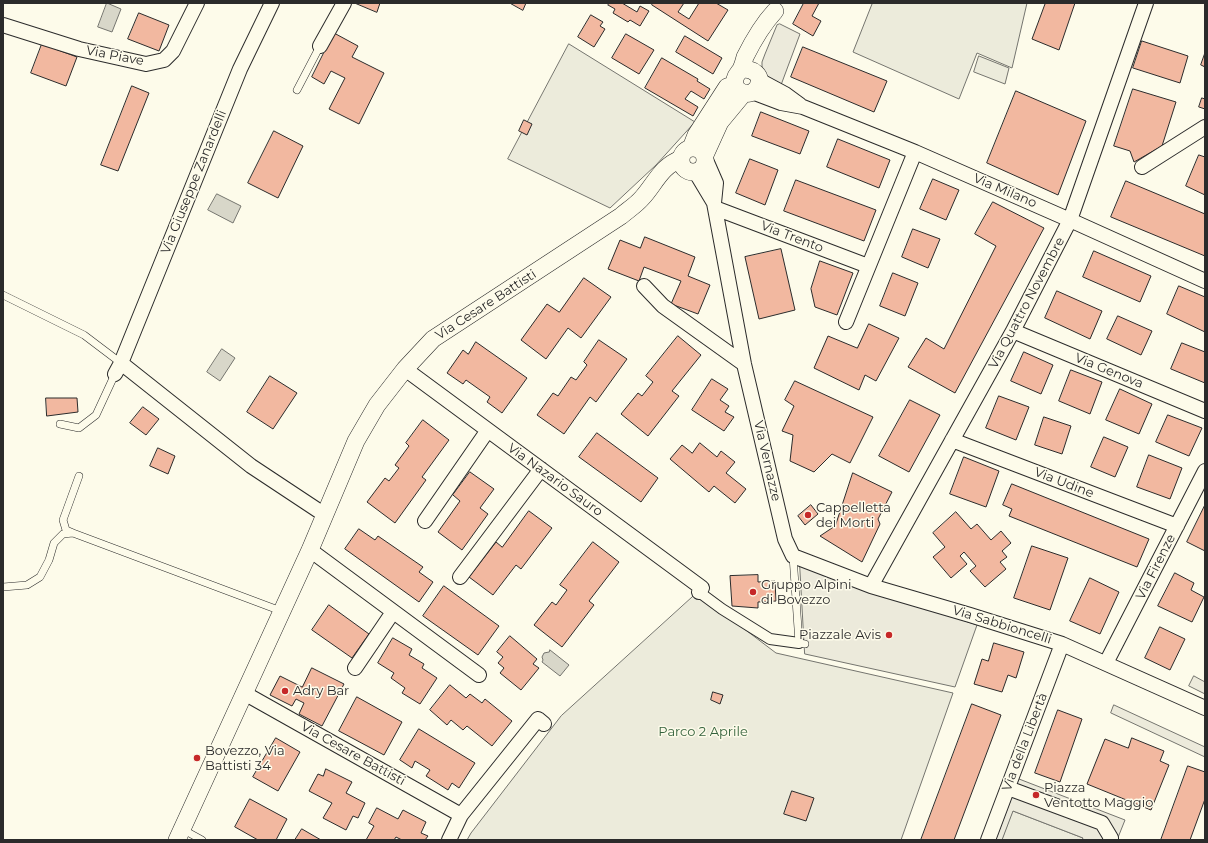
<!DOCTYPE html>
<meta charset="utf-8">
<style>
body{margin:0}
#map{position:relative;width:1208px;height:843px;overflow:hidden;background:#fdfbea;font-family:Montserrat,sans-serif}
canvas{display:block}
.frame{position:absolute;inset:0;border:4px solid #2b2b2b;pointer-events:none}
</style>
<div id="map">
<canvas width="1208" height="843"></canvas>
<div class="frame"></div>
</div>
<script>
const g = document.querySelector('canvas').getContext('2d');
g.lineJoin = 'round';
function fillPath(path, color) { g.fillStyle = color; g.fill(path, 'evenodd'); }
function trace(path, color, width, dash) { g.strokeStyle = color; g.lineWidth = width; g.lineCap = dash ? 'butt' : 'round'; g.setLineDash(dash || []); g.stroke(path); }
function write(font, color, halo, rows, align = 'center') {
  g.font = font + ' Montserrat,sans-serif'; g.lineWidth = 3; g.setLineDash([]); g.textBaseline = 'middle'; g.strokeStyle = halo; g.fillStyle = color; for (const [text, x, y, turn = 0] of rows) {
    g.save(); g.translate(x, y); g.rotate((+turn || 0) * Math.PI / 180); g.textAlign = isNaN(turn) ? turn : align; if (halo) g.strokeText(text, 0, 0); g.fillText(text, 0, 0); g.restore();
  }
}
const green = new Path2D(`
 M870,3h157l-15,65 -35,-15 -18,46 -106,-47 19,-48z
 M569,44l126,78 -39,43 -46,43 -102,-49z
 M979,56l30,12 -4,16 -31,-12z
 M697,593l79,60 177,40 -52,147h-434l4,-7 90,-117z
 M1013,811l70,27 -1,2h-80z`);
const parking = new Path2D(`
 M780,24l20,10 -19,51 -12,-5 -7,-12v-6l3,-8 12,-29z
 M800,565l177,60 -22,62 -150,-33z
 M1194,676l11,6v12l-16,-8z
 M1114,705l91,42v10l-94,-44z
 M1019,779l106,41 -8,20h-35l1,-2 -70,-27 -11,29h-6z`);
const water = new Path2D(`
 M107,3l14,6 -9,23 -14,-5z
 M217,194l24,12 -8,17 -25,-13z
 M222,349l13,9 -15,23 -13,-9z
 M550,650l19,15 -9,11 -18,-14 1,-2 -1,-3 2,-4 5,-1z`);
const building = new Path2D(`
 M355,3h25l-3,9z
 M510,3h16l-3,7z
 M610,3h12l15,9 3,-6 9,5 -9,15 -10,-6 -2,2 -15,-9 2,-4 -7,-4z
 M653,3h31l-6,9 11,7 10,-16h17l12,7 -20,31 -56,-36z
 M804,3h15l-7,13 9,5 -8,15 -20,-12z
 M1044,3h31l-16,47 -27,-11 13,-35z
 M139,13l30,12 -10,26 -31,-12z
 M591,15l12,7 -3,4 5,3 -11,18 -16,-10z
 M334,33l24,13 -6,11 32,16 -25,51 -30,-15 16,-31 -14,-7 -7,13 -12,-7z
 M626,34l28,16 -15,24 -27,-16z
 M685,36l37,22 -9,16 -37,-22z
 M1142,41l46,15 -8,27 -47,-15z
 M42,44l35,13 -11,29 -35,-13z
 M803,47l84,34 -13,31 -83,-35z
 M1205,53v14l-4,-2z
 M662,58l36,21 -1,2 13,8 -6,10 -13,-8 -6,8 13,8 -5,9 -48,-28z
 M132,86l17,7 -31,78 -17,-6z
 M1133,89l43,13 -14,44 -28,16 -4,-11 -16,-5z
 M1016,91l70,30 -28,74 -71,-32z
 M1202,98l3,1v10l-6,-2z
 M761,112l48,19 -9,23 -48,-18z
 M524,120l8,4 -5,11 -8,-4z
 M274,131l29,15 -25,52 -30,-15z
 M838,139l52,21 -11,28 -52,-21z
 M1199,155l6,2v38l-19,-9z
 M750,159l28,11 -13,35 -29,-12z
 M933,179l26,11 -13,30 -26,-11z
 M796,180l80,30 -12,31 -80,-30z
 M1126,181l79,33v42l-94,-39z
 M993,202l51,26 -89,165 -47,-26 18,-29 18,11 52,-103 -21,-12z
 M913,229l27,10 -12,29 -26,-11z
 M645,237l50,20 -7,19 22,9 -12,29 -27,-10 10,-23 -37,-14 -5,14 -31,-12 12,-29 20,8z
 M781,249l14,61 -36,9 -14,-62z
 M1094,251l57,25 -11,26 -57,-25z
 M820,261l33,12 -16,42 -22,-8 -4,-18z
 M893,273l25,10 -13,33 -25,-10z
 M584,278l27,19 -30,41 -13,-10 -22,31 -25,-19 26,-36 12,8z
 M1179,286l26,11v35l-38,-18z
 M1057,291l45,20 -12,28 -45,-21z
 M1118,316l34,15 -11,24 -34,-16z
 M869,324l30,14 -23,43 -11,-6 -6,15 -45,-22 14,-32 29,12z
 M678,336l23,19 -29,36 7,5 -31,40 -27,-22 17,-21 4,3 11,-14 -7,-6z
 M599,340l28,19 -31,43 -6,-5 -26,37 -27,-19 16,-22 5,3 13,-19 5,3 11,-15 -3,-3z
 M476,342l51,36 -25,35 -15,-11 3,-5 -24,-17 -3,4 -16,-11 16,-23 5,4z
 M1182,343l23,9v31l-34,-14z
 M1024,352l29,13 -12,29 -30,-13z
 M1071,370l31,12 -12,32 -31,-13z
 M270,376l27,17 -24,36 -26,-17z
 M712,379l16,10 -8,11 9,6 -4,6 9,5 -10,14 -32,-21z
 M795,381l78,36 -23,46 -18,-9 -18,18 -24,-11 3,-26 -11,-4 12,-25 -9,-6z
 M1120,389l32,15 -13,30 -33,-14z
 M999,396l30,11 -13,33 -30,-12z
 M46,398h31l1,14 -31,4z
 M910,400l30,15 -31,57 -30,-16z
 M143,407l16,12 -13,16 -16,-12z
 M1168,415l34,13 -13,28 -33,-14z
 M1044,417l27,9 -9,28 -27,-9z
 M423,420l26,20 -27,37 4,3 -31,43 -28,-21 18,-24 4,3 10,-13 -4,-3 14,-19 -3,-3z
 M597,433l61,45 -17,24 -62,-45z
 M1104,437l24,10 -13,30 -24,-10z
 M700,443l17,14 4,-6 14,11 -9,11 20,16 -11,14 -21,-17 -5,6 -39,-33 12,-14 10,8z
 M158,448l17,8 -7,18 -18,-8z
 M1149,455l33,13 -12,31 -33,-12z
 M964,457l35,14 -13,36 -36,-13z
 M470,472l24,17 -14,19 8,6 -26,36 -24,-18 22,-31 -7,-6z
 M853,473l39,19 -14,27 2,5 -18,38 -42,-26 15,-10z
 M1012,484l137,55 -12,28 -128,-51 3,-7 -9,-4z
 M811,505l7,9 -13,11 -7,-9z
 M1205,505v46l-18,-9z
 M529,511l23,17 -31,41 -5,-4 -23,30 -24,-18 27,-35 6,5z
 M956,512l15,17 6,-5 14,16 10,-9 10,12 -9,8 5,6 -7,5 6,7 -21,18 -15,-16 6,-5 -12,-14 -4,4 7,8 -16,14 -18,-21 12,-10 -12,-14z
 M359,529l16,11 3,-4 45,31 -4,5 14,10 -14,20 -74,-53z
 M593,542l26,20 -30,39 5,4 -32,42 -28,-22 18,-23 4,3 11,-15 -7,-5z
 M1032,546l36,12 -18,52 -36,-12z
 M1175,573l19,10 -3,7 13,7 -12,25 -34,-16z
 M758,575v7l17,-1 1,20 -18,1v6l-26,-2 -2,-30z
 M1090,578l29,14 -19,42 -30,-13z
 M444,586l55,40 -21,29 -55,-39z
 M329,605l40,29 -17,24 -40,-28z
 M1160,627l25,12 -15,31 -25,-12z
 M510,636l27,23 -4,5 6,4 -18,22 -21,-17 4,-5 -6,-5 5,-6 -6,-5z
 M393,638l19,11 -3,6 15,9 -2,4 15,10 -17,26 -18,-11 3,-5 -14,-10 3,-5 -16,-10z
 M994,643l30,9 -8,26 -8,-3 -6,17 -28,-8 8,-25 6,2z
 M312,668l32,16 -22,42 -23,-12 5,-11 -8,-4 -4,7 -22,-11 10,-19 22,11z
 M450,685l16,13 4,-4 12,9 3,-4 27,22 -20,25 -25,-20 -4,4 -12,-10 -4,5 -17,-15z
 M713,692l10,3 -3,9 -9,-4z
 M357,697l45,25 -18,33 -45,-24z
 M972,704l29,11 -47,125h-33z
 M1058,710l24,9 -22,63 -25,-9z
 M419,729l56,34 -16,25 -7,-5 -4,7 -22,-14 4,-6 -15,-9 -3,7 -12,-8z
 M276,738l24,14 -22,39 -25,-14z
 M1132,738l32,13 -4,10 9,4 -18,45 -64,-26 18,-45 23,9z
 M1188,766l17,6v27l-15,41h-29z
 M326,769l26,13 -6,11 19,10 -7,15 -5,-2 -7,14 -23,-12 9,-15 -23,-12 9,-17 5,2z
 M792,791l22,7 -8,23 -22,-7z
 M250,799l37,20 -11,21h-18l-23,-13z
 M377,808l21,11 5,-9 23,12 -5,11 7,3 -3,4h-23l-6,-3 -2,3h-28l8,-14 -5,-3z
 M302,829l19,11h-26z`);
const service = new Path2D(`
 M297,90l23,-44
 M3,295l81,40 37,28
 M60,424l19,4 17,-13 19,-41
 M73,533l-7,-3 -3,-10 16,-44
 M793,556l6,87 6,1
 M3,587l24,-2 13,-8 9,-17 5,-17 9,-9 10,-1 208,78
 M182,829l20,11`);
const pedestrian = new Path2D(`
 M699,592l23,17 48,30 29,4`);
const minor = new Path2D(`
 M3,25l76,24 67,15 18,-4 9,-9 24,-48
 M320,46l24,-43
 M759,80l26,14 15,11
 M752,92l29,11 22,4 112,45 155,68 135,61
 M706,160l10,23 -2,20
 M1142,167l63,-40
 M696,173l18,30 30,161 41,175 8,17 78,30 99,29 92,29 143,64
 M715,208l153,58
 M644,286l19,20 81,58
 M846,322l69,-170
 M1013,331l192,80
 M121,363l130,103 74,49
 M405,369l297,219 -3,4
 M115,374l6,-11 119,-294 32,-66
 M952,440l225,86
 M425,521l63,-91
 M310,550l169,125
 M460,577l81,-108
 M871,586l142,-255 57,-111 76,-217
 M1106,663l99,-192
 M355,668l38,-56
 M244,693l217,122
 M1008,788l94,35 9,15 -1,2
 M449,840l12,-25 77,-96 6,5
 M988,840l74,-196`);
const tertiary = new Path2D(`
 M741,70c11,-3 24,6 16,18 -7,11 -25,4 -22,-9 1,-5 4,-6 6,-10 2,-4 3,-8 4,-12 8,-16 18,-33 30,-46
 M681 160a12 12 0 1 1 24 0a12 12 0 1 1-24 0Z
 M691,148l5,-13 31,-48 8,-3
 M705,155l15,-33 24,-29
 M177,840l133,-290 46,-109 21,-36 28,-36 28,-30 188,-123c7,-6 15,-11 21,-18 13,-14 19,-32 39,-39`);
const markers = [
 [808,515,4,"#c62828"],
 [753,592,4,"#c62828"],
 [889,635,4,"#c62828"],
 [285,691,4,"#c62828"],
 [197,758,4,"#c62828"],
 [1036,795,4,"#c62828"]
];
const streetNames = [
 ["Via Piave",115,56,11],
 ["Via Giuseppe Zanardelli",194,182,-68],
 ["Via Milano",1005,191,23],
 ["Via Trento",792,237,21],
 ["Via Quattro Novembre",1027,303,-62],
 ["Via Cesare Battisti",486,305,-33],
 ["Via Genova",1109,371,22],
 ["Via Vernazze",767,461,77],
 ["Via Nazario Sauro",555,480,36],
 ["Via Udine",1064,483,21],
 ["Via Firenze",1156,567,-63],
 ["Via Sabbioncelli",1002,625,17],
 ["Via della Libertà",1025,742,-69],
 ["Via Cesare Battisti",353,754,29]
];
const poiNames = [
 ["Cappelletta",816,508],
 ["dei Morti",816,523],
 ["Gruppo Alpini",761,585],
 ["di Bovezzo",761,600],
 ["Piazzale Avis",881,635,"right"],
 ["Adry Bar",293,691],
 ["Bovezzo, Via",205,751],
 ["Battisti 34",205,766],
 ["Piazza",1044,788],
 ["Ventotto Maggio",1044,803]
];
const parkNames = [
 ["Parco 2 Aprile",703,732]
];
fillPath(green, '#ecebdb');
trace(green, '#74746e', 1);
fillPath(parking, '#eceadb');
trace(parking, '#74746e', 1);
fillPath(water, '#d8d7c9');
trace(water, '#74746e', 1);
fillPath(building, '#f2b8a0');
trace(building, '#2b2b2b', 1);
trace(service, '#2b2b2b', 8);
trace(pedestrian, '#2b2b2b', 12);
trace(minor, '#2b2b2b', 16);
trace(tertiary, '#2b2b2b', 18);
trace(service, '#fdfbea', 7);
trace(pedestrian, '#fdfbea', 10);
trace(minor, '#fdfbea', 14);
trace(tertiary, '#fdfbea', 17);
for (const [x, y, r, color] of markers) { const dot = new Path2D(); dot.arc(x, y, r, 0, 2 * Math.PI); g.fillStyle = color; g.fill(dot); trace(dot, '#fdfbea', 1.5); }
write('13px', '#2b2b2b', '#fdfbea', streetNames);
write('13px', '#2b2b2b', '#fdfbea', poiNames, 'left');
write('13px', '#34623c', '#fdfbea', parkNames);
</script>
